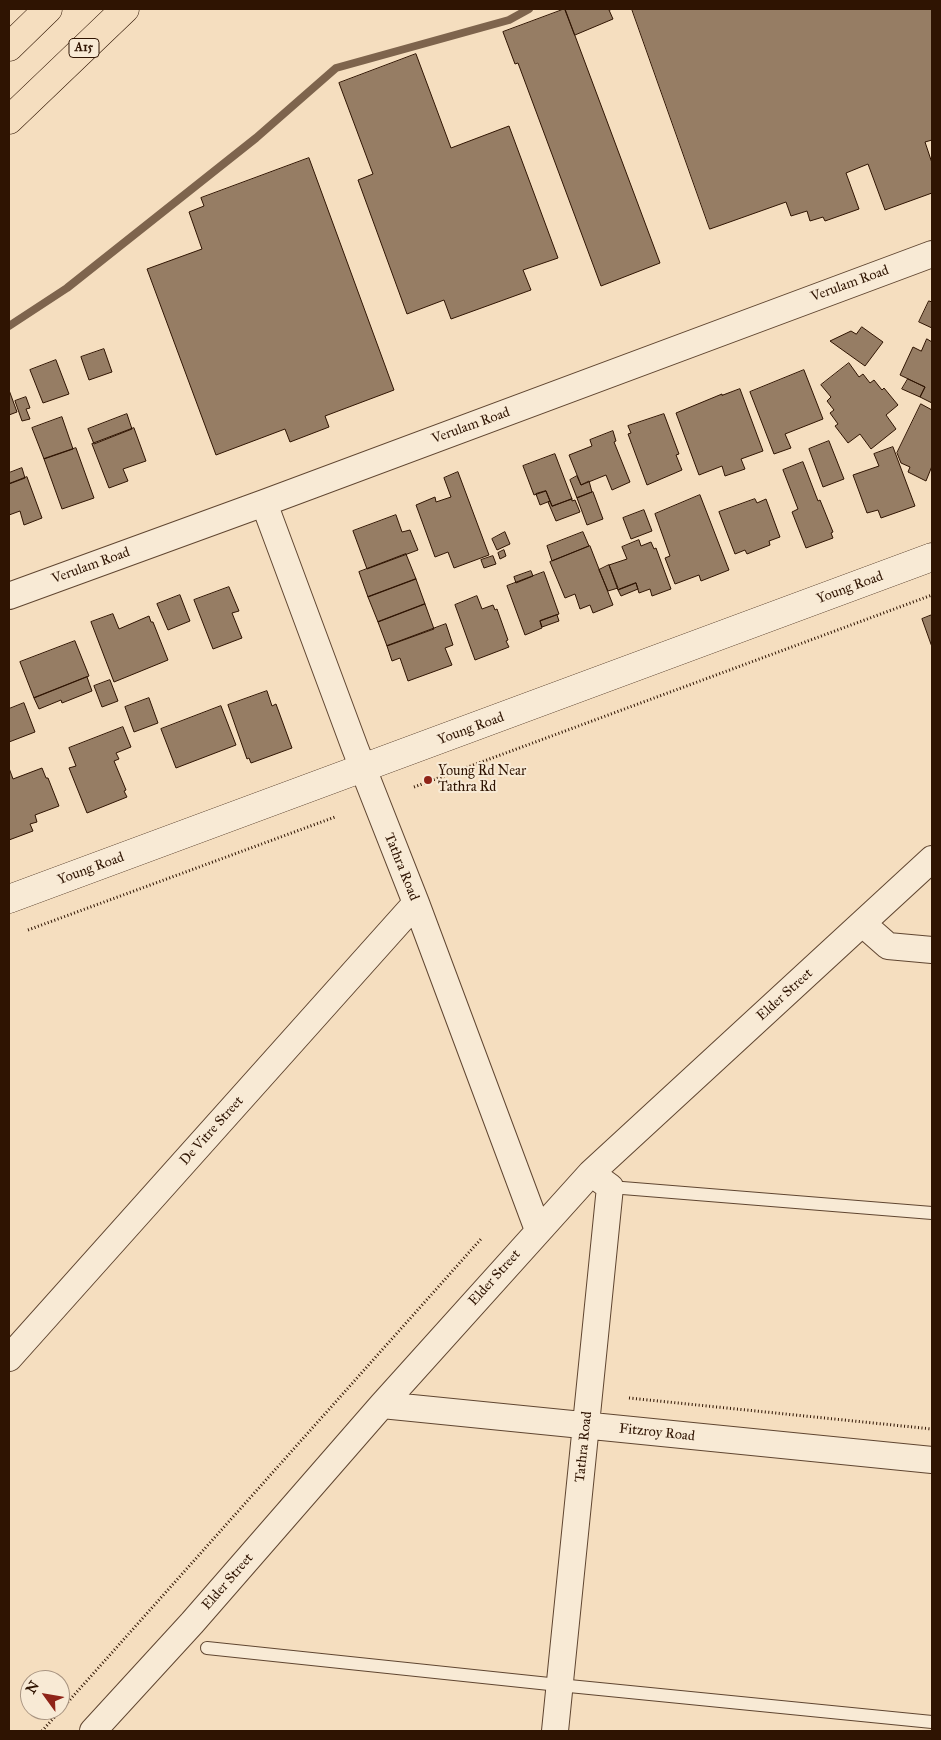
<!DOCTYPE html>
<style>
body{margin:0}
#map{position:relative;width:941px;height:1740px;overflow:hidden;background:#f5debf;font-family:"IM FELL Great Primer",serif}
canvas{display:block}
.frame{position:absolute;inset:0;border:10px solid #2f1402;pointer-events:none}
.north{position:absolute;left:20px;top:1670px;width:50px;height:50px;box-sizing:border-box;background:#f8ead5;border:1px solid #a89481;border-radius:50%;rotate:302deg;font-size:14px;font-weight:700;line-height:20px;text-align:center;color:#2f1402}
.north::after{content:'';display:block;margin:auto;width:18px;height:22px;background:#8f2418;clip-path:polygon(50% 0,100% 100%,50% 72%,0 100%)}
</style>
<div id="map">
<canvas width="941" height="1740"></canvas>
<div class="frame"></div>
<div class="north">N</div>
</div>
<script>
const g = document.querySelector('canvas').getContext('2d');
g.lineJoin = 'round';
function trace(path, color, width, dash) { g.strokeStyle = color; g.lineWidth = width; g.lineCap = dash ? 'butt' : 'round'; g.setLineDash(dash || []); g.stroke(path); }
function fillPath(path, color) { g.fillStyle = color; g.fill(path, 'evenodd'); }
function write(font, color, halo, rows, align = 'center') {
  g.font = font + ' "IM FELL Great Primer",serif'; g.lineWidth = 4; g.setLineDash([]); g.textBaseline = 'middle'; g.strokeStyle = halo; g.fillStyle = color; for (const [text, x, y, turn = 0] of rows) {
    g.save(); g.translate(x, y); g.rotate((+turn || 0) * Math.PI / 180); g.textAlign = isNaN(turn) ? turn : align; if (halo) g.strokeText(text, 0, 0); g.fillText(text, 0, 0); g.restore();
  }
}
const stream = new Path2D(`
 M9,326l58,-38 189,-150 80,-70 173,-48 20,-11`);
const building = new Path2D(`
 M565,9l95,254 -59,23 -83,-223 -3,1 -12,-32z
 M565,9h49l-5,1 4,9 -38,16z
 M632,9h300v131l-7,2 7,21v30l-47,17 -17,-46 -22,9 13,36 -34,12 -2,-4 -13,4 -3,-10 -16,5 -5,-14 -76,27z
 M416,54l35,94 58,-22 49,132 -35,12 8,20 -80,29 -7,-19 -37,14 -49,-134 15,-6 -34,-91z
 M309,158l85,232 -69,26 4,11 -39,15 -5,-13 -69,26 -69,-186 55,-20 -13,-37 15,-6 -3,-8z
 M929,301l3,1v26l-13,-6z
 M862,327l21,15 -18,24 -35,-25 21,-10 5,3z
 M927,339l5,3v61l-12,-6 5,-10 -25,-12 13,-28 8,4z
 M104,349l8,23 -23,8 -8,-23z
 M56,360l13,34 -26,9 -13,-33z
 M849,363l10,14 4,-3 7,9 4,-3 8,10 2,-2 14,17 -12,10 10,14 -25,20 -11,-15 -12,9 -13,-17 3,-2 -8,-11 4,-3 -7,-9 4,-4 -10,-12z
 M804,370l19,49 -38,15 6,14 -17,6 -24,-62z
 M908,379l17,8 -5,10 -18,-8z
 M740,389l23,62 -22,8 4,10 -20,7 -3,-10 -23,9 -23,-62 46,-19v1z
 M9,390l8,22 -8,3z
 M26,397l4,11 -4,1 4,10 -8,2 -7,-20z
 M921,404l11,6v56l-6,15 -18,-9 2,-5 -9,-4 -4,-10z
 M127,414l5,15 -38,15 -6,-15z
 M664,414l15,40 -3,1 6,15 -35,15 -19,-51 3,-1 -3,-7z
 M62,417l11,32 -29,10 -12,-31z
 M134,428l12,33 -23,8 5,12 -19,7 -17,-44z
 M613,431l3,10 -2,1 16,40 -18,8 -6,-15 -25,10 -12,-30 23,-9 -2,-6z
 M829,441l15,38 -21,8 -14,-38z
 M893,447l22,59 -34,12 -3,-8 -11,3 -14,-38 26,-9 -5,-12z
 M76,448l18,50 -32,11 -18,-50z
 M555,454l17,45 -20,7 -6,-15 -12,4 -11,-29z
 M803,462l15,39 2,-1 13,32 -2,1 2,5 -27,10 -14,-36 6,-3 -15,-39z
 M22,468l3,10 -16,6v-11z
 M458,472l31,83 -35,13 -6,-16 -13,5 -19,-52 19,-8 1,5 15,-5 -7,-19z
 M577,476l4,9 8,-4 3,11 -15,6 -7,-18z
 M27,477l15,41 -18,7 -4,-14 -11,4v-31z
 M546,491l4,10 -10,4 -4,-11z
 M593,492l10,27 -16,6 -10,-27z
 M700,495l29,75 -28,11 -2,-6 -24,9 -10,-26 5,-2 -15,-42z
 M572,499v2l3,-1 5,12 -24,9 -8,-19 2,-1 2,5z
 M755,499l2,4 9,-4 14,38 -11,4 1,4 -23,9 -2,-4 -10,4 -16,-42z
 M644,510l8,21 -21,8 -8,-21z
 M396,515l6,17 8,-2 8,20 -51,19 -14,-38z
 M505,532l5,12 -13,6 -5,-11z
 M583,532l6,14 -37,15 -5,-15z
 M639,540l2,6 10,-4 3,7 2,-1 15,41 -19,7 -2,-7 -11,4 -3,-10 -18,7 -9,-25 18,-6 -5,-12z
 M590,546l23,59 -20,8 -3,-8 -10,4 -5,-15 -10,4 -15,-36z
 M504,550l2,6 -6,3 -2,-6z
 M406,554l10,25 -48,18 -9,-25z
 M493,556l3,8 -12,4 -3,-8z
 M609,565l9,23 -10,3 -9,-21z
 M531,571l2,5 -17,7 -2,-6z
 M544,572l15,42 -19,7 2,7 -17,7 -18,-49z
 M416,579l9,25 -47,18 -10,-25z
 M636,583l2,6 -17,7 -3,-6z
 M229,587l10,24 -7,2 10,25 -29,11 -19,-49z
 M180,595l10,26 -22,9 -11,-26z
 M477,596l5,13 11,-4 2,5 2,-1 11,31 -2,1 3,6 -34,13 -20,-55z
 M425,604l9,25 -47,17 -9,-24z
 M113,614l6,15 30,-13 2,6h2l15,38 -54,22 -23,-60z
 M557,615l2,6 -17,6 -2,-6z
 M932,615v32l-10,-28z
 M446,624l7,21 -8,3 7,17 -44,16 -8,-23 -8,3 -5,-15z
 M75,641l14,35 -55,22 -14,-36z
 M87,677l5,14 -30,12 -1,-3 -22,9 -5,-11z
 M110,680l8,21 -16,6 -8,-21z
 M267,691l5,15 4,-2 16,44 -41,15 -2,-5 -2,1 -19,-54z
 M149,698l9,25 -24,9 -9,-25z
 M24,703l11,29 -26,10v-33z
 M221,706l15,39 -60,23 -15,-39z
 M123,727l8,20 -15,6 3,6 -5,2 12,29 -2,1 3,6 -40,16 -18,-45 7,-2 -7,-18z
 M9,768l4,11 29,-11 4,10h2l11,28 -24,9 2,7 -7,2 3,7 -24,9z`);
const path = new Path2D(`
 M414,787l518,-192
 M28,930l307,-113
 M629,1398l303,31
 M42,1731l439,-492`);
const lane = new Path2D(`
 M610,1187l322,26
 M207,1648l352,37 373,37`);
const street = new Path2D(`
 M264,503l91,245 61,155 122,327
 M9,596l255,-93 668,-249
 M863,924l25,22 44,4
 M9,1358l407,-455
 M382,1405l550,55
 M93,1731l99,-108 190,-218 209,-232 341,-314
 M555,1731l55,-544 -19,-14`);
const secondary = new Path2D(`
 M9,899l923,-342`);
const highway = new Path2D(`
 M9,47l39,-38
 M9,120l116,-111`);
const markers = [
 [428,780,5,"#8f2418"]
];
const shields = [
 [84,48,30]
];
const shieldNames = [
 ["A15",84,48]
];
const streetNames = [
 ["Verulam Road",850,284,-20],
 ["Verulam Road",471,426,-20],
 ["Verulam Road",91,566,-20],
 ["Young Road",850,588,-20],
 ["Young Road",471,729,-20],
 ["Tathra Road",401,867,68],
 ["Young Road",91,869,-20],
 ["Elder Street",785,995,-42],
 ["De Vitre Street",212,1131,-48],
 ["Elder Street",495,1278,-48],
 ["Fitzroy Road",657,1433,6],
 ["Tathra Road",584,1447,-84],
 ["Elder Street",228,1582,-49]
];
const poiNames = [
 ["Young Rd Near",438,772],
 ["Tathra Rd",438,788]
];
trace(stream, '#7e644d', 8);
fillPath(building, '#967d64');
trace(building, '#2f1402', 1);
trace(lane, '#604631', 14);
trace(street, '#604631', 28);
trace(secondary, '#2f1402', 29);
trace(highway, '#2f1402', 29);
trace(path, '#2f1402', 3, [1, 2.5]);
trace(lane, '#f8ead5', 12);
trace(street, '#f8ead5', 26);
trace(secondary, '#f8ead5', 28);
trace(highway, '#f5debf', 28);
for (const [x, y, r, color] of markers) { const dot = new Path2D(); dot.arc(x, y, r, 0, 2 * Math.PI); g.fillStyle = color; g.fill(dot); trace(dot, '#f8ead5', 2); }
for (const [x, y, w] of shields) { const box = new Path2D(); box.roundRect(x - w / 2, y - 9.5, w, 19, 4); g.fillStyle = '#f8ead5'; g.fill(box); trace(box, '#2f1402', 1); }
write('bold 12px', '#2f1402', null, shieldNames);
write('14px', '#2f1402', '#f8ead5', streetNames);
write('14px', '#2f1402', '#f8ead5', poiNames, 'left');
</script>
